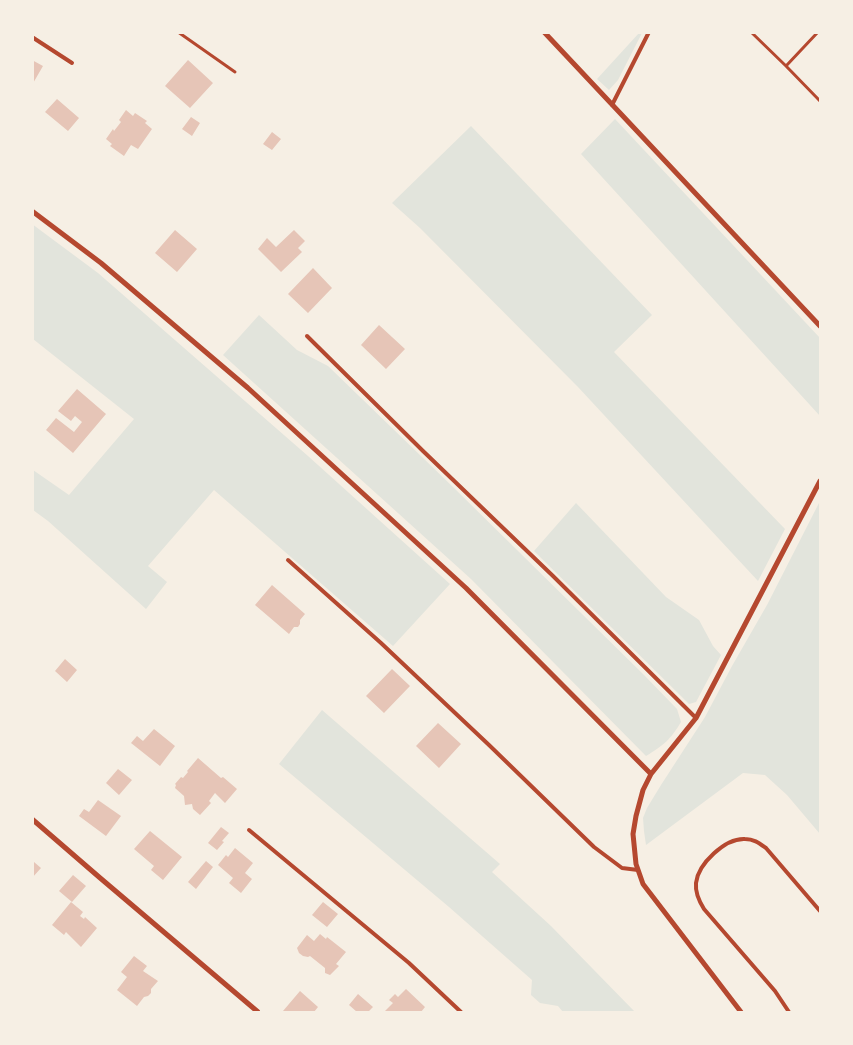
<!DOCTYPE html>
<style>
body{margin:0}
#map{position:relative;width:853px;height:1045px;overflow:hidden;background:#f6efe4;font-family:"Zilla Slab",serif}
canvas{display:block}
.frame{position:absolute;inset:0;border:34px solid #f6efe4;pointer-events:none}
</style>
<div id="map">
<canvas width="853" height="1045"></canvas>
<div class="frame"></div>
</div>
<script>
const g = document.querySelector('canvas').getContext('2d');
g.lineJoin = 'round';
function fillPath(path, color) { g.fillStyle = color; g.fill(path, 'evenodd'); }
function trace(path, color, width, dash) { g.strokeStyle = color; g.lineWidth = width; g.lineCap = dash ? 'butt' : 'round'; g.setLineDash(dash || []); g.stroke(path); }
const green = new Path2D(`
 M639,33h3l-24,47 -9,10 -12,-11z
 M615,119l205,219v78l-239,-262z
 M471,126l181,189 -38,37 171,177 -27,52 -180,-194 -158,-159 -28,-25z
 M32,224l66,49 210,183 142,128 -57,62 -179,-156 -66,76 19,16 -21,27 -98,-88 -15,-11v-40l36,25 65,-76 -101,-80z
 M259,315l38,35 31,16 125,121 191,188 33,34 4,13c-10,17 -18,24 -35,34l-175,-177 -248,-224z
 M820,501v333l-33,-39 -22,-20 -22,-2 -97,72 -2,-14 -1,-13 4,-10 14,-23 44,-68 27,-51 35,-61z
 M576,503l90,94 33,23 14,26 8,9 -25,47 -7,2 -155,-153z
 M322,710l178,154 -8,8 59,54 84,86h-72l-5,-6 -18,-3 -9,-8 1,-15 -83,-73 -170,-143z`);
const building = new Path2D(`
 M32,60l11,6 -11,19z
 M188,60l25,23 -23,25 -25,-22z
 M57,99l22,19 -11,13 -23,-19z
 M126,110l7,6 2,-3 12,8 -2,2 7,6 -14,20 -7,-4 -7,11 -14,-10 2,-2 -6,-5 7,-10 1,2 7,-9 -2,-2z
 M191,117l9,6 -8,13 -10,-7z
 M272,132l9,7 -9,11 -9,-6z
 M175,230l22,19 -20,23 -22,-19z
 M294,230l11,11 -7,7 4,4 -21,20 -23,-23 9,-11 9,9z
 M313,268l19,20 -24,25 -20,-19z
 M379,325l26,24 -19,20 -25,-24z
 M77,389l29,25 -33,39 -27,-23 10,-12 18,14 8,-10 -7,-6 -4,5 -13,-10z
 M272,585l33,29 -5,6v4l-2,3h-4l-5,7 -34,-29z
 M65,659l12,11 -10,12 -12,-11z
 M392,669l18,17 -26,27 -18,-17z
 M438,723l23,21 -22,24 -23,-22z
 M154,729l21,17 -15,20 -29,-23 6,-7 6,5z
 M198,758l23,20 2,-1 14,12 -12,14 -10,-10 -6,8 2,2 -11,12 -7,-6 -1,-5 -7,1 -1,-9 -9,-8 1,-3 -1,-1 6,-7 2,1 5,-6 -1,-1z
 M118,769l14,11 -13,15 -13,-12z
 M98,800l23,16 -15,20 -27,-20 5,-7 5,3z
 M221,827l8,6 -7,8 2,1 -7,8 -9,-7z
 M150,831l32,26 -19,23 -12,-10 3,-4 -20,-17z
 M235,848l18,15 -8,10 7,6 -11,14 -12,-10 4,-5 -15,-13 8,-10 2,2z
 M206,861l7,6 -17,22 -8,-7z
 M34,862l7,6 -9,10v-14z
 M73,875l13,11 -14,16 -13,-11z
 M71,902l12,10 -3,4 4,3 1,-2 12,11 -16,19 -15,-15 -2,3 -12,-10z
 M323,902l15,12 -11,13 -15,-12z
 M320,934l6,5 1,-2 19,15 -10,12 3,2 -9,9 -5,-2v-5l-15,-12 -2,1 -5,-1 -4,-3 -2,-5 10,-13 7,6z
 M134,956l13,10 -4,5 15,10 -7,8v4l-3,3 -4,1 -7,9 -20,-16 10,-13 -6,-5z
 M406,989l19,18 -4,5h-34l-2,-1 8,-8 -4,-3 6,-6 3,3z
 M300,991l18,16 -4,5h-28l-3,-1z
 M358,994l15,13 -5,5h-11l-8,-7z`);
const path = new Path2D(`
 M178,32l57,40
 M751,32l35,34
 M818,32l-32,34 34,35`);
const service = new Path2D(`
 M32,37l40,26
 M612,105l37,-73
 M307,336l116,115 130,125 143,142
 M288,560l93,83 108,102 105,102 28,21 16,2
 M249,830l160,133 52,49
 M789,1012l-14,-21 -71,-82c-5,-8 -9,-16 -8,-26 2,-19 29,-45 49,-44 9,0 14,4 21,9l54,63`);
const minor = new Path2D(`
 M544,32l276,294
 M32,211l69,52 147,125 218,200 185,186
 M32,819l67,58 159,135
 M741,1012l-98,-128 -7,-20 -3,-30 3,-18 7,-26 8,-16 45,-56 124,-237`);
fillPath(green, '#e2e4dc');
fillPath(building, '#e6c5b7');
trace(path, '#b5482f', 3);
trace(service, '#b5482f', 4);
trace(minor, '#b5482f', 5);
</script>
